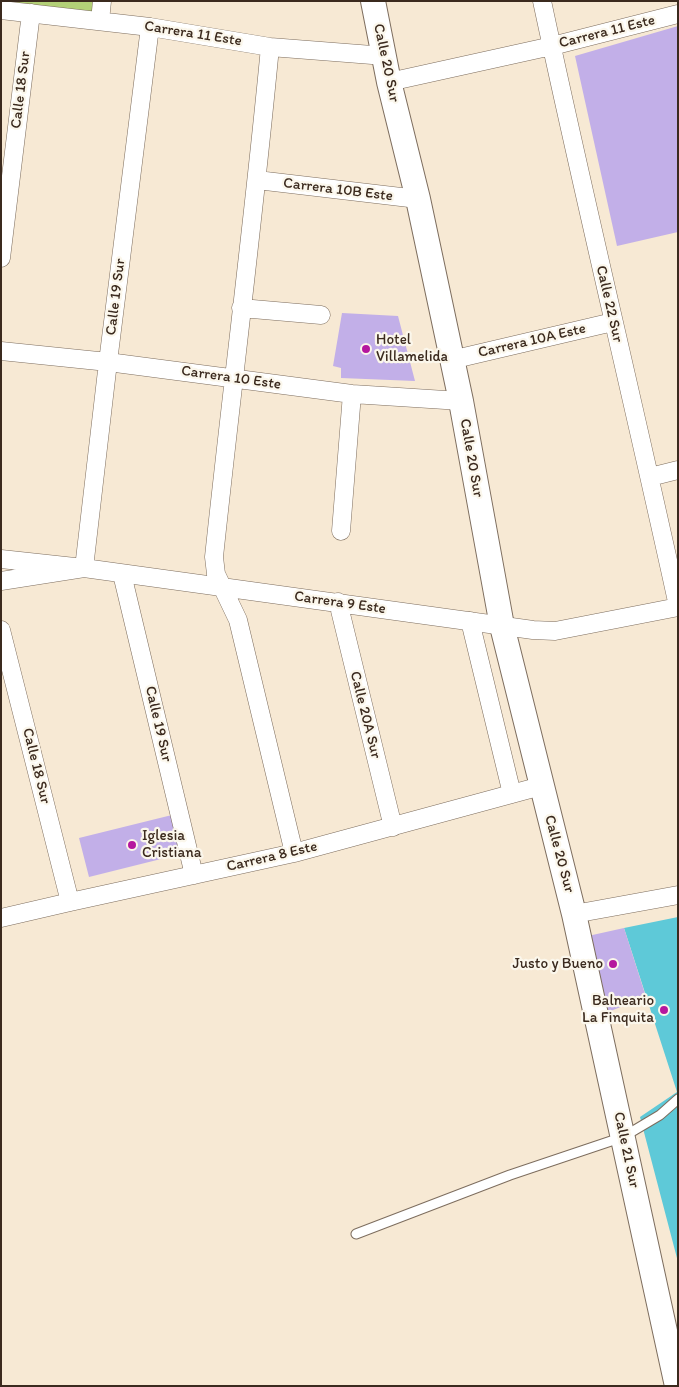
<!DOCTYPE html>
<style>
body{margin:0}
#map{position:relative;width:679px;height:1387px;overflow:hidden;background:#f7e9d4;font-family:Itim,sans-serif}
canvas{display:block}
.frame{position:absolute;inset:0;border:2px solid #3b2a1e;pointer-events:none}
</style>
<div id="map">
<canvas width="679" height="1387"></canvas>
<div class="frame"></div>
</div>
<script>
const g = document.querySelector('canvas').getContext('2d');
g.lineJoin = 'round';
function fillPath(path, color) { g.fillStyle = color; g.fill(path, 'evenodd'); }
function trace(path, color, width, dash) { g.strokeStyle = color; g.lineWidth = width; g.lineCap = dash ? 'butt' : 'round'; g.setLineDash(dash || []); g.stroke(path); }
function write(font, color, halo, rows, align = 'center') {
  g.font = font + ' Itim,sans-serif'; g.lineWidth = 4.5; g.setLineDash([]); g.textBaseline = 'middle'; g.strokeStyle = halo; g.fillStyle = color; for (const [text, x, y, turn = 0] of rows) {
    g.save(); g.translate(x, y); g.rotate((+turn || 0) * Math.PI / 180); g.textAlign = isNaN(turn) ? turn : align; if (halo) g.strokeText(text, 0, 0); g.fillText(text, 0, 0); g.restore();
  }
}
const green = new Path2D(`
 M11,1h85l-2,13 -83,-9z`);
const water = new Path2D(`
 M678,917v345l-38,-145 37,-25 -53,-164z`);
const building = new Path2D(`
 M678,26v206l-61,14 -42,-190z
 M342,313l56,3 17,65 -74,-3v-10l-8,-2z
 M176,814l9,39 -96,24 -10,-39z
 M624,928l22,69 -38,15 -20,-76z`);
const lane = new Path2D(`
 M356,1234l154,-59 113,-38 37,-22 18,-16`);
const street = new Path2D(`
 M542,1c43,202 92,403 136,605
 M1,10l149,17 120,20 115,9
 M100,21l2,-20
 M270,47c-16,170 -38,340 -56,510l2,17 22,46 56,233
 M389,82l163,-36 126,-32
 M257,180l161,19
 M1,258l30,-245
 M241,308l80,7
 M1,351l107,11 244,32 109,7
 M451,360l162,-38
 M650,477l28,-7
 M341,531l11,-137
 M1,559l83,9 449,62 22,1 123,-24
 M122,574l72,301
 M1,581l83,-13 24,-206 42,-335
 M338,602l55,225
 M470,621l42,173
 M1,630l69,272
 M574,914l104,-19
 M1,918l69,-16 224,-49 247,-67`);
const secondary = new Path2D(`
 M373,1l16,81 29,117 43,202 41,225 72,288 103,472`);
const markers = [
 [366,349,5,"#b5179e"],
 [132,845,5,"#b5179e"],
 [613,964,5,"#b5179e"],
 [664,1010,5,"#b5179e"]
];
const streetNames = [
 ["Carrera 11 Este",607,32,-14],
 ["Carrera 11 Este",193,34,9],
 ["Calle 20 Sur",386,63,78],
 ["Calle 18 Sur",21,90,-83],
 ["Carrera 10B Este",338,190,7],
 ["Calle 19 Sur",116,297,-83],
 ["Calle 22 Sur",609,304,77],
 ["Carrera 10A Este",532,341,-13],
 ["Carrera 10 Este",231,378,8],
 ["Calle 20 Sur",471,458,80],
 ["Carrera 9 Este",340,603,8],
 ["Calle 20A Sur",365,715,76],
 ["Calle 19 Sur",158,724,77],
 ["Calle 18 Sur",36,766,76],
 ["Calle 20 Sur",559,854,75],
 ["Carrera 8 Este",272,857,-13],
 ["Calle 21 Sur",626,1150,78]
];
const poiNames = [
 ["Hotel",376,340],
 ["Villamelida",376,357],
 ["Iglesia",142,836],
 ["Cristiana",142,853],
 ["Justo y Bueno",603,964,"right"],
 ["Balneario",654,1001,"right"],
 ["La Finquita",654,1018,"right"]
];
fillPath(green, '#b3d077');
fillPath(water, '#5ec9d8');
fillPath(building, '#c2afe8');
trace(lane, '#7d6d5e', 11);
trace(street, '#7d6d5e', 19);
trace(secondary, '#7d6d5e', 26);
trace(lane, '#fff', 9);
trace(street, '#fff', 18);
trace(secondary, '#fff', 24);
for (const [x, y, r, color] of markers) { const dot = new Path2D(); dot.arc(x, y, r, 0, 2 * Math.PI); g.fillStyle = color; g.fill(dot); trace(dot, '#fbf7ec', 2); }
write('15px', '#3b2a1e', '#fbf7ec', streetNames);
write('15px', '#3b2a1e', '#fbf7ec', poiNames, 'left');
</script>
